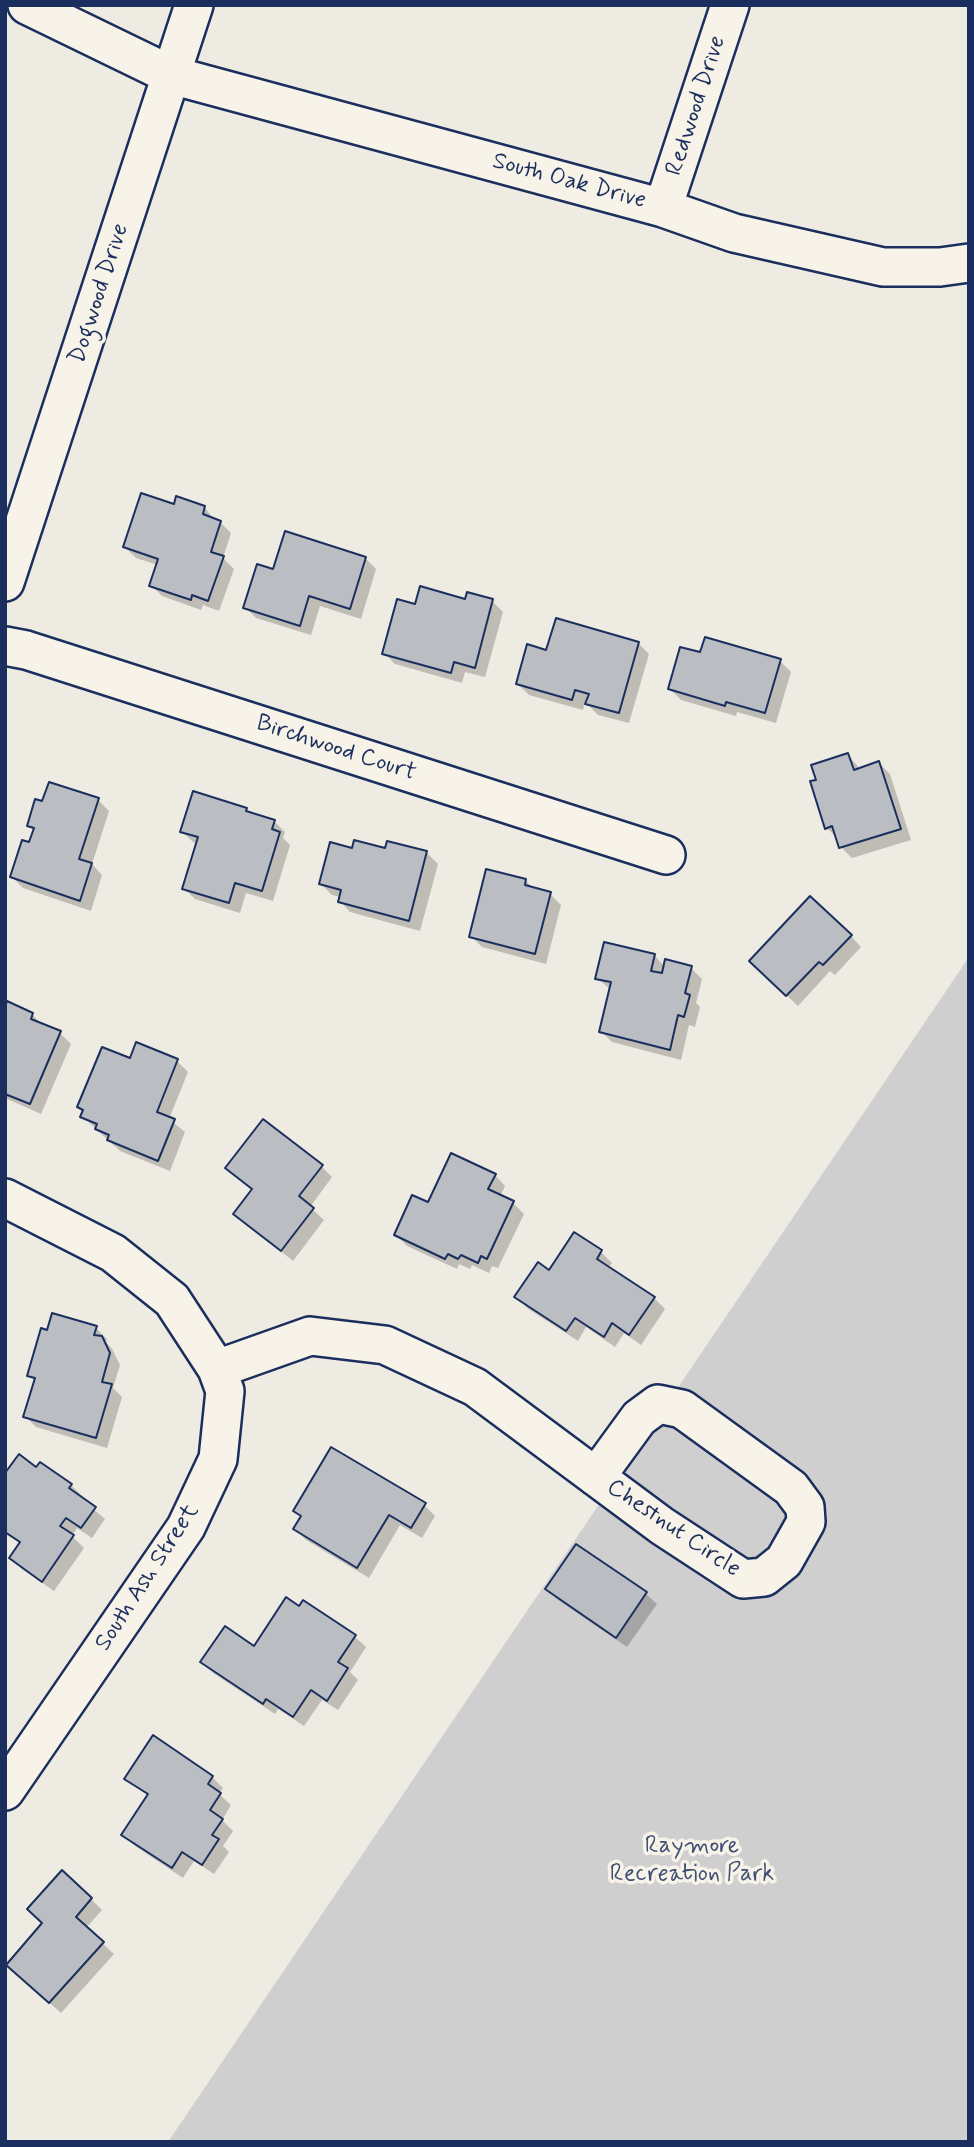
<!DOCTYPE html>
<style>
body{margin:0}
#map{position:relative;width:974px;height:2147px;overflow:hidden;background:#eeebe2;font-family:Mynerve,sans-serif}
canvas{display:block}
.frame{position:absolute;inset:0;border:7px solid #1b2f5e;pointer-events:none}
</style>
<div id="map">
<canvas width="974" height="2147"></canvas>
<div class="frame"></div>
</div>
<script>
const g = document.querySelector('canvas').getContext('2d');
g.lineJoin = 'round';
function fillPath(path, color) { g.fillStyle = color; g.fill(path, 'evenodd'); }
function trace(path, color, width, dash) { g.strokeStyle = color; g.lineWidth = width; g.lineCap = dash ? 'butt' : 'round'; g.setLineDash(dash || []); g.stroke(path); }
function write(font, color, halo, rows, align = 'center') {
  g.font = font + ' Mynerve,sans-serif'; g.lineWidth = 7; g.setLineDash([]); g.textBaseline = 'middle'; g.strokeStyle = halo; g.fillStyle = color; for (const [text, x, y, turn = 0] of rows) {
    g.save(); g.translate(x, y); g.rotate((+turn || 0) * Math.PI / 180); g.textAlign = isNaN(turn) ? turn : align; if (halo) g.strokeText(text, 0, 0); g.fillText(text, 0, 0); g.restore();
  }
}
const green = new Path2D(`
 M969,957v1185h-801z`);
const shadow = new Path2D(`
 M175,507h29l11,13 5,2 11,11 -8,25 11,11 -15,42 -16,-6 -2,5 -39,-14 -11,-11 7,-20 -22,-7 -11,-11z
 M365,558l11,11 -15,50 -41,-13 -9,29 -55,-17 -11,-11 29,-35z
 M466,601h26l11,11 -18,65 -20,-5 -3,11 -67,-19 -11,-11 32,-47z
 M638,643l11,11 -20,69 -31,-8 -13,-13 -2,8 -54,-15 -11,-11 30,-32z
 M701,655l79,6 11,11 -15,51 -39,-11 -1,4 -55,-16 -11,-11z
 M848,755l12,14 19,-6 11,11 21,66 -59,18 -11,-11 -3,-8 -11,-11 -9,-47z
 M98,800l11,11 -17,53 10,11 -11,36 -68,-23 -11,-11 18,-33 4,-13 -5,-6 14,-22z
 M246,809l5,5 23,7 11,11 -2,6 7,7 -17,56 -27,-8 -6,20 -45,-14 -11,-11 14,-44 -5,-2 -11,-11z
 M388,843l39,10 11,11 -18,67 -70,-19 -10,-11 1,-4 -9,-2 -11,-11 65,-34z
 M525,880l10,10 15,4 11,11 -15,59 -64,-17 -11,-11z
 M851,936l10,11 -26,28 -5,-4 -32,35 -36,-34z
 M605,944l50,12 10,11 26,1 11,11 -6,24 4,4 -5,20 -6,-2 -8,35 -69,-18 -11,-11 10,-41 -14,-12z
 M5,1011l27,3 11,12 17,7 11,11 -30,70 -36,-16z
 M137,1044l40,17 11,11 -19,47 16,13 -15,39 -50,-20 -38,-35 2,-4 -5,-5 51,-46z
 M321,1166l11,11 -22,30 14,13 -31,41 -58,-47 18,-24 -25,-22z
 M495,1175l10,11 -5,11 13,6 11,11 -26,54 -6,-2 -3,7 -17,-8 -2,4 -11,-5 -2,5 -50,-23 -11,-11 33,-30z
 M575,1234l26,18 11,11 -4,5 46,30 11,11 -24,36 -17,-12 -9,14 -29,-20 -8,14 -51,-33 -10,-11 33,-25z
 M96,1328l11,11 -1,3 6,7 8,16 -7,23 9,9 -15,51 -71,-21 -11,-11 10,-35 -6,-6z
 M37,1469l34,16 11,11 -2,2 25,21 -13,19 -15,-10 -5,8 12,12 -30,43 -32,-22 -11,-11 10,-14 -16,-10v-58z
 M424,1505l11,11 -13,22 -22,-13 -31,53 -63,-38 -11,-11 7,-11 -7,-7z
 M547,1589l99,5 11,10 -30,43 -69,-47z
 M304,1602l51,35 11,10 -16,25 8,8 -20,30 -16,-10 -18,26 -26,-17 -3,5 -62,-41 -11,-11 52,-14z
 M212,1777l11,11 -4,6 12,11 -9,15 11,11 -10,15 6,6 -15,22 -20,-13 -11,17 -48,-32 -11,-11 25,-38 -22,-18z
 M91,1899l11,11 -16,18 28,26 -53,59 -42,-37z`);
const building = new Path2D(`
 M141,493l33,11 2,-8 29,10 -2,8 18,7 -10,31 13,4 -16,45 -16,-6 -1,5 -42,-14 9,-27 -35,-12z
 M285,531l81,26 -16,52 -41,-13 -9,30 -57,-18 14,-44 16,5z
 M420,586l45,13 2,-7 26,7 -18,69 -21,-6 -3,11 -69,-19 15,-55 18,5z
 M556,618l83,24 -20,71 -34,-9 4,-10 -14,-4 -3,10 -56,-16 11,-40 19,6z
 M705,637l76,22 -16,54 -39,-11 -1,4 -57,-17 12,-42 20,5z
 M848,753l6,17 25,-9 22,68 -62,19 -7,-22 -7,3 -15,-48 6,-1 -5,-15z
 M49,782l50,16 -20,61 13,4 -12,38 -70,-24 12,-37 7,2 5,-14 -7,-2 8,-27 7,2z
 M193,791l54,17 -1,3 29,9 -3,9 8,3 -18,59 -27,-8 -6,20 -47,-14 16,-52 -18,-5z
 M354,840l31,8 2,-7 40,10 -18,70 -71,-19 3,-12 -22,-6 11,-42 22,6z
 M486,869l40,10 -1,6 26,7 -16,62 -66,-17z
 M810,896l42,39 -29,30 -4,-3 -33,34 -37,-35z
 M604,942l51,12 -4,17 11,2 3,-14 27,7 -7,27 5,2 -6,22 -6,-2 -8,35 -71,-18 12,-50 -16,-3z
 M7,1001l26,12 -2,6 30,12 -31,73 -25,-10v-87z
 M136,1042l42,17 -21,53 18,7 -17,42 -51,-21 2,-5 -14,-6 2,-5 -17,-7 3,-7 -6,-3 25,-60 28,11z
 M263,1119l60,46 -24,31 15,12 -33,43 -48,-37 19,-25 -27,-21z
 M451,1153l45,21 -8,15 26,12 -27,58 -6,-3 -3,7 -17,-8 -3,4 -10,-5 -3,5 -51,-24 18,-40 16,7z
 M574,1232l28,18 -5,9 58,38 -26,38 -17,-12 -8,14 -29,-19 -9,13 -52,-34 24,-35 11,8z
 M52,1313l45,13 -3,9 8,1 8,17 -8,29 10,2 -16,54 -73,-21 12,-39 -8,-2 14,-48 6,2z
 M331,1447l95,56 -15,25 -22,-13 -32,53 -64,-39 8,-13 -8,-5z
 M19,1454l17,13 4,-5 32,22 -3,4 27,19 -15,21 -15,-10 -6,8 14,9 -32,47 -33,-24 11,-16 -15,-10v-59z
 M576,1544l71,48 -31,46 -71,-49z
 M286,1597l13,9 4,-6 53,35 -18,27 10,6 -21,33 -16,-11 -18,27 -27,-18 -3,5 -63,-42 25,-36 29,20z
 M153,1735l60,41 -5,8 13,9 -11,17 13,9 -11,16 7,4 -17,26 -20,-13 -10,16 -51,-33 27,-41 -24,-15z
 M62,1870l30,28 -16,19 28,25 -55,61 -43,-38 36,-42 -15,-14z`);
const street = new Path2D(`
 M27,5l144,70 492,133 71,25 149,34h57l29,-4
 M663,208l67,-203
 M5,582l189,-577
 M5,646l21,4 640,205
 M5,1198l108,55 59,47 45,69 8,22 -7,68 -32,68 -181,264
 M217,1369l93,-33 75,9 90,42 187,139 81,53 21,-2 20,-16 22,-39 -1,-15 -14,-19 -109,-79 -24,-5 -19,14 -43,59`);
const streetNames = [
 ["Redwood Drive",697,106,-72],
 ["South Oak Drive",569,182,15],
 ["Dogwood Drive",100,294,-72],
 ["Birchwood Court",336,749,18],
 ["Chestnut Circle",673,1529,34],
 ["South Ash Street",148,1578,-57]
];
const parkNames = [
 ["Raymore",692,1847],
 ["Recreation Park",692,1875]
];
fillPath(green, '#cfcfcf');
fillPath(shadow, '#0003');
fillPath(building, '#babdc2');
trace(building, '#1b2f5e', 2);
trace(street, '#1b2f5e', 42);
trace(street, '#f7f3e8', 37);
write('24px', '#1b2f5e', '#f7f3e8', streetNames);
write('24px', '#3f4f75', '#f7f3e8', parkNames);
</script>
